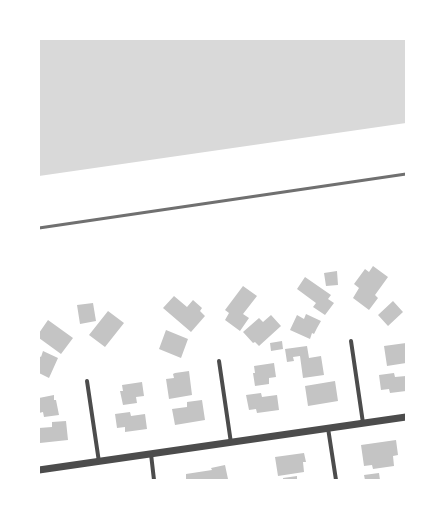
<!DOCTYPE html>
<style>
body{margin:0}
#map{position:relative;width:445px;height:519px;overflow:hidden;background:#fff;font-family:Ubuntu,sans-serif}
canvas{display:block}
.frame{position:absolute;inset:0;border:40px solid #fff;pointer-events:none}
</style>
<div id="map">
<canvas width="445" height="519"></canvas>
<div class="frame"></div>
</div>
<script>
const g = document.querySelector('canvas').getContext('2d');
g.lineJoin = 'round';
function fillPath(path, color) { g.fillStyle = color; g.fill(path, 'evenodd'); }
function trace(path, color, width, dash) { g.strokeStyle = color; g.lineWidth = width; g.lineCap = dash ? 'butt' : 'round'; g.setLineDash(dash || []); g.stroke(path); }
const water = new Path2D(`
 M39,39h367v84l-367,53z`);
const building = new Path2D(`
 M373,266l15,11 -13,18 3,3 -9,12 -16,-12 6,-10 -5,-4 11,-15 4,3z
 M337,271l1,14 -12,1 -2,-13z
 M305,277l26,18 -3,4 6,4 -9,12 -12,-8 3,-4 -19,-14z
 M243,286l14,10 -14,18 6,4 -9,13 -15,-11 4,-7 -4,-3z
 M174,296l13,11 6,-7 9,8 -2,3 5,5 -14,16 -28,-24z
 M393,301l10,11 -15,14 -10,-11z
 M93,303l3,18 -16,3 -3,-19z
 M108,311l16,12 -19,24 -16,-12z
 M306,314l15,7 -4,7 -3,6 -2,-1 -2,6 -20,-9 7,-15 7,4z
 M271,315l10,11 -22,20 -4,-4 -2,1 -10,-11 16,-14 4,4z
 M48,320l25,18 -12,16 -22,-16v-5z
 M166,330l22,9 -7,19 -22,-9z
 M282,341l1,8 -12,2 -1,-8z
 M406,343v20l-19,3 -3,-20z
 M307,346l2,12 12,-2 3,19 -21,3 -3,-22 -7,1 1,4 -7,1 -2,-13z
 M43,351l15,7 -9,20 -10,-5v-17l2,1z
 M274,363l2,14 -7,1v6l-14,2 -2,-13h2l-1,-7z
 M189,371l3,24 -23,4 -3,-20 8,-1 -1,-4 2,-1z
 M394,373l1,4 11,-1v15l-16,2 -1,-4 -8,1 -2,-15z
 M335,381l3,20 -30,5 -3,-20z
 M142,382l2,14 -8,1 1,6 -14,2 -3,-14h3l-1,-6z
 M261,393l1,4 15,-2 2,15 -22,3 -1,-4 -7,1 -3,-15z
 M54,395v5h2l3,15 -15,2 -1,-5 -4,1v-15z
 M202,400l3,20 -30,5 -3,-16 15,-2v-5z
 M130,412l1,4 14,-2 2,15 -22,3v-5l-8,1 -2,-14z
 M66,421l2,19 -28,3 -1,-15 13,-1v-5z
 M396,440l2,15 -5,1 1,10 -21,3 -1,-4 -8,1 -3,-21z
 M304,453l2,9h-3l1,10 -26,4 -3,-19z
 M225,465l3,14 -42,1v-6l26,-4 -1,-2z
 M379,473l1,7h-15l-1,-5z
 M297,476v4h-14v-2z`);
const minor = new Path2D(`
 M351,341l12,82
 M219,361l12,82
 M87,381l12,81
 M328,428l8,52
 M151,454l3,26`);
const tertiary = new Path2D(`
 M39,470l367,-53`);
const rail = new Path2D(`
 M39,228l367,-54`);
fillPath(water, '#d9d9d9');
fillPath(building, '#c4c4c4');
trace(minor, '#4c4c4c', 4);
trace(tertiary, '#4c4c4c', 7);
trace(rail, '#707070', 3);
</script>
